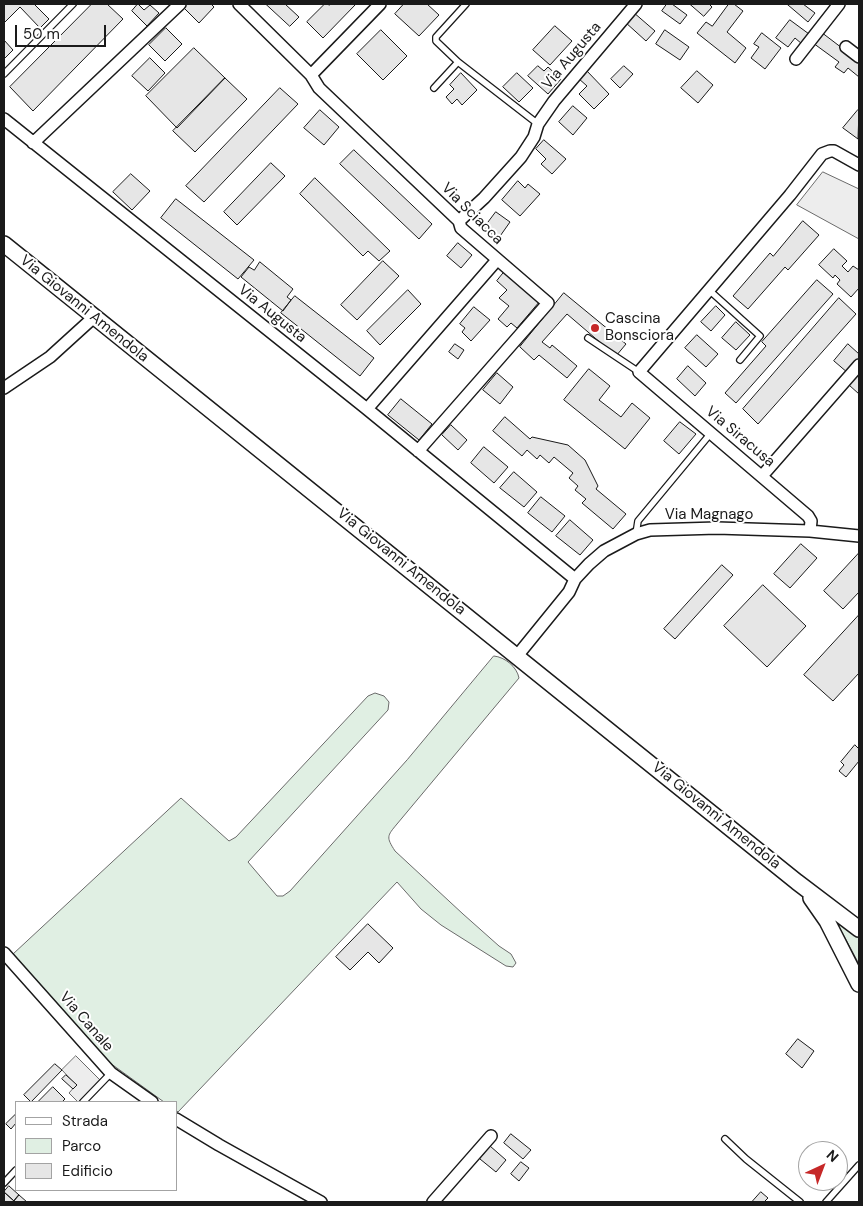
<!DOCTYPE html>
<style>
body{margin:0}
#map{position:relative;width:863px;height:1206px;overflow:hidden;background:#fff;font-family:"DM Sans",sans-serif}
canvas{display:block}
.frame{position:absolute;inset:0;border:5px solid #1a1a1a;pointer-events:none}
.legend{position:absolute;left:15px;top:1101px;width:162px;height:90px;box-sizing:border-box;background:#fff;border:1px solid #a3a3a3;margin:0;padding:6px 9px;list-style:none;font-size:15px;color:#1a1a1a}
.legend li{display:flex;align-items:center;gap:10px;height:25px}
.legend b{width:25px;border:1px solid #a3a3a3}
.north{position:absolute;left:798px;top:1141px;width:50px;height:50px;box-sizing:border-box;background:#fff;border:1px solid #a3a3a3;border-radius:50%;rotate:43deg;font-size:14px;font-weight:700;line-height:20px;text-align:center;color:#1a1a1a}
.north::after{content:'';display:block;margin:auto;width:18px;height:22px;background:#c62828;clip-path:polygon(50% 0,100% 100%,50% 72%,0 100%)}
.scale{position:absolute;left:15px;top:25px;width:91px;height:22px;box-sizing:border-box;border:2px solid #1a1a1a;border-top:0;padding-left:6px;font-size:15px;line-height:18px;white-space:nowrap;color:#1a1a1a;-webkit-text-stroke:4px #fff;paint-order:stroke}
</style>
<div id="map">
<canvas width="863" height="1206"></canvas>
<div class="frame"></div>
<ul class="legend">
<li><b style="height:6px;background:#fff"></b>Strada</li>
<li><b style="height:14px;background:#e0efe3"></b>Parco</li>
<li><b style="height:14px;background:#e6e6e6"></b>Edificio</li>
</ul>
<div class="north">N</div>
<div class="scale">50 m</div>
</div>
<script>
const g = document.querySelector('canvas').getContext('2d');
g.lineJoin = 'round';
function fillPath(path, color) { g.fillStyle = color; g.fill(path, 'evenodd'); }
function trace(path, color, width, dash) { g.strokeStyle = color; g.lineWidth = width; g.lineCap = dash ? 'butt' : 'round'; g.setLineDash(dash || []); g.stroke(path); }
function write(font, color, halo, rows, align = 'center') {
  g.font = font + ' "DM Sans",sans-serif'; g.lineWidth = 4; g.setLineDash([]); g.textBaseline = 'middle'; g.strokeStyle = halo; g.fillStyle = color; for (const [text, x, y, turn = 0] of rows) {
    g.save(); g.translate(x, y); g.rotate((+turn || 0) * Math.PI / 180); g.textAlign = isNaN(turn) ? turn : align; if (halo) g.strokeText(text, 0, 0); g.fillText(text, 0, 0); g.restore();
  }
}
const green = new Path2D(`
 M494,656c11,1 23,11 25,22l-122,146c-10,12 -11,13 -2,27l68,63 36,32 12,8 5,9 -3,4 -7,-1 -65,-41 -20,-16 -24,-27 -219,230 -2,-2v-8h-12l-54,-39 -97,-109 168,-156 48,43 7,-4 132,-141 7,-3 9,3 5,6 -1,8 -140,152 29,34h6l7,-5 117,-131z
 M839,923l20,14v27l-21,-39z`);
const parking = new Path2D(`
 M823,172l36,17v50l-62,-34z
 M76,1056l24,24 -22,22 -9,-9 7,-8 -14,-15z`);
const building = new Path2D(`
 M4,4h30l15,15 -9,9 -20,-21 -16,16z
 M92,4h15l16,15 -90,92 -23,-24z
 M138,4l6,6 6,-5 9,8 -12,13 -15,-15z
 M186,4h25l3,3 -15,16 -16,-16z
 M266,4h19l14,13 -9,9z
 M325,4l5,1 1,-1h25l-33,34 -16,-16z
 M404,4h23l12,11 -20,21 -24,-22z
 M667,4h5l15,11 -7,9 -18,-13z
 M690,4h19l3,3 -8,9z
 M729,4h5l9,7 -16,21 19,16 -11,15 -38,-30 9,-11 6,4z
 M790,4h13l12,9 -7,9 -20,-17z
 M633,12l22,19 -9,10 -21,-19z
 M790,20l19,14 -7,10 -7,-6 -7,9 -12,-9z
 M555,26l17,15 -22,24 -17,-15z
 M166,28l16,16 -17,17 -16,-16z
 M381,30l26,26 -24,24 -26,-26z
 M665,30l24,17 -9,13 -24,-16z
 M821,32l38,29v16l-11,-9 -4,5 -9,-6 4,-5 -26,-19z
 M762,33l19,15 -16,21 -14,-11 8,-11 -5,-3z
 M4,40l9,10 -9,9z
 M194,48l31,30 -48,50 -31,-32z
 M150,58l15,15 -17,18 -16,-15z
 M538,66l6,5 4,-4 13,12 -13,15 -20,-18z
 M624,66l9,8 -13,14 -9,-9z
 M586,70l23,24 -15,15 -15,-15 8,-8 -9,-8z
 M697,71l16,14 -15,18 -17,-15z
 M461,73l16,17 -15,15 -5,-6 -5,5 -6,-7 8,-8 -4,-4z
 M517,73l16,15 -14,14 -16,-15z
 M225,78l22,21 -52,53 -22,-21z
 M280,88l18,16 -94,98 -18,-16z
 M573,106l14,12 -14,17 -14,-13z
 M320,110l19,17 -15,18 -20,-17z
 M858,110l1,1 -1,28 -15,-11z
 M544,140l22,19 -14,15 -11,-10 5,-5 -10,-10z
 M354,150l78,74 -13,15 -79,-75z
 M271,163l14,13 -48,49 -13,-13z
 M131,174l19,17 -18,19 -19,-18z
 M315,178l75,73 -11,10 -11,-10 -5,5 -63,-62z
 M518,181l7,7 3,-4 12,10 -20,22 -18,-16z
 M176,199l78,61 -16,19 -77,-61z
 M496,212l14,10 -12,17 -14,-11z
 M803,221l16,14 -31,35 -3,-3 -37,42 -15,-13 37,-43 3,3z
 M458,243l14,12 -11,13 -14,-12z
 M834,249l13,12 -5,5 6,6 5,-6 6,4v18l-8,9 -14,-13 3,-4 -5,-5 -2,3 -14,-13z
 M383,261l16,15 -42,44 -16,-15z
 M260,262l33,27 -6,8 4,3 -8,11 -42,-34 8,-10 5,3z
 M505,271l35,30 -23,27 -6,-5 -4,4 -9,-8 11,-13 -10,-8 8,-8 -10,-9z
 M817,280l16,14 -97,109 -11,-10 41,-47 -4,-4z
 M408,290l13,14 -41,41 -13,-14z
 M564,293l62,51 -10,12 -49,-42 -25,28 8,6 2,-3 25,21 -10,12 -28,-23 -5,5 -14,-13z
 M295,296l79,62 -14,18 -79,-63z
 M839,298l17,16 -98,110 -15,-15z
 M716,306l9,9 -14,16 -10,-9z
 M474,307l16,13 -19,21 -9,-9 3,-4 -5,-4z
 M736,322l14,13 -14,15 -14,-12z
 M697,335l21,19 -12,13 -21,-19z
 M455,344l9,6 -6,9 -9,-7z
 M848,344l11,10v6l-11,13 -14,-12z
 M688,366l18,17 -11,13 -18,-17z
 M589,369l21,17 -11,14 22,17 11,-14 18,15 -25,31 -61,-49z
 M497,373l16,14 -13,17 -17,-14z
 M859,373v21l-10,-9z
 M401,399l31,25 -13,16 -31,-25z
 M505,417l25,22 2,-2 36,8 17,15 13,26 -2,3 30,25 -13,15 -31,-26 4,-4 -11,-9 3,-4 -9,-8 4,-5 -19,-16 -5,6 -9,-8 -3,4 -10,-9 -5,6 -29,-25z
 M680,422l16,12 -17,20 -15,-13z
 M451,425l16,15 -9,10 -16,-15z
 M484,447l24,20 -14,16 -23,-20z
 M514,472l23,20 -13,15 -24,-19z
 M541,497l24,19 -13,16 -24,-19z
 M570,520l23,20 -13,15 -24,-19z
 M801,544l16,14 -27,30 -16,-14z
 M859,553v39l-16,17 -19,-18z
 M722,565l11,10 -58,64 -11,-10z
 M763,585l43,41 -39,41 -43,-41z
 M859,615v58l-26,28 -29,-26z
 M855,745l4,4v12l-13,16 -7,-6 5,-6 -3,-3z
 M368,924l25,24 -14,15 -11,-11 -18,18 -14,-13z
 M798,1039l16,12 -12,17 -16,-14z
 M55,1064l7,6 -31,32 -7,-7z
 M66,1075l11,10 -4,4 -11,-10z
 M53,1087l12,12 -3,3h-24z
 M16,1114v9l-5,6 -5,-5z
 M511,1134l20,16 -8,9 -19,-16z
 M490,1146l16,14 -10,12 -16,-13z
 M521,1162l8,6 -10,13 -8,-7z
 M9,1186l10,9 -5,6 -10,-9z
 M4,1192l10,9 -1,1h-9z
 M761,1192l7,6 -4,4h-12z
 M19,1195l8,7h-11l-2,-1z`);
const lane = new Path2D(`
 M466,4l-30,33v4l22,21 80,62
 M4,74l69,-70
 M434,88l24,-26
 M709,290l51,46 -20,24
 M588,338l51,34
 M636,534l2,-13 73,-88
 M83,1102l28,-29
 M725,1139l21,20 54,43
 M4,1183l12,-13
 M826,1202l33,-37`);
const street = new Path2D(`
 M239,4l72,71 8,13 140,133 2,7 87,75 -130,148
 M846,47l13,10
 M796,59l43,-55
 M311,75l69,-71
 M4,119l363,290 130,-149
 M33,143l147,-139
 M459,221l25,-23 37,-41 13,-20 4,-13 16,-23 82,-97
 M4,388l46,-31 44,-40
 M367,409l208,170
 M762,476l97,-111
 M810,531l1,-10 -3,-5 -169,-144 151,-177 32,-41 8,-3h4l25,14
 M517,656l52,-64 6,-13 14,-15 15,-13 32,-17 14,-4 67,-2 93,3 49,5
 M4,953l107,120 41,29
 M176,1119l43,26 102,57
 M433,1202l58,-66`);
const secondary = new Path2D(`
 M4,244l793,638 62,47
 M811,898l16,23 32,63`);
const markers = [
 [595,328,5,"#c62828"]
];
const streetNames = [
 ["Via Augusta",572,56,-50],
 ["Via Sciacca",472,214,45],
 ["Via Giovanni Amendola",84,309,39],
 ["Via Augusta",272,314,39],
 ["Via Siracusa",740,437,40],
 ["Via Magnago",709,515],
 ["Via Giovanni Amendola",401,562,39],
 ["Via Giovanni Amendola",716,816,39],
 ["Via Canale",86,1022,49]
];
const poiNames = [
 ["Cascina",605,319],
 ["Bonsciora",605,336]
];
fillPath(green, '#e0efe3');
trace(green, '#6a6a6a', 1);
fillPath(parking, '#ededed');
trace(parking, '#6a6a6a', 1);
fillPath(building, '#e6e6e6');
trace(building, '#1a1a1a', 1);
trace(lane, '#1a1a1a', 8);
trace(street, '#1a1a1a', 14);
trace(secondary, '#1a1a1a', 18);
trace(lane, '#fff', 5.5);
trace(street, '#fff', 11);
trace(secondary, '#fff', 15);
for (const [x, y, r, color] of markers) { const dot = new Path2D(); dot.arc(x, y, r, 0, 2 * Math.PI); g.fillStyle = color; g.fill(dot); trace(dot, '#fff', 2); }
write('15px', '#1a1a1a', '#fff', streetNames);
write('15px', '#1a1a1a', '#fff', poiNames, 'left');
</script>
